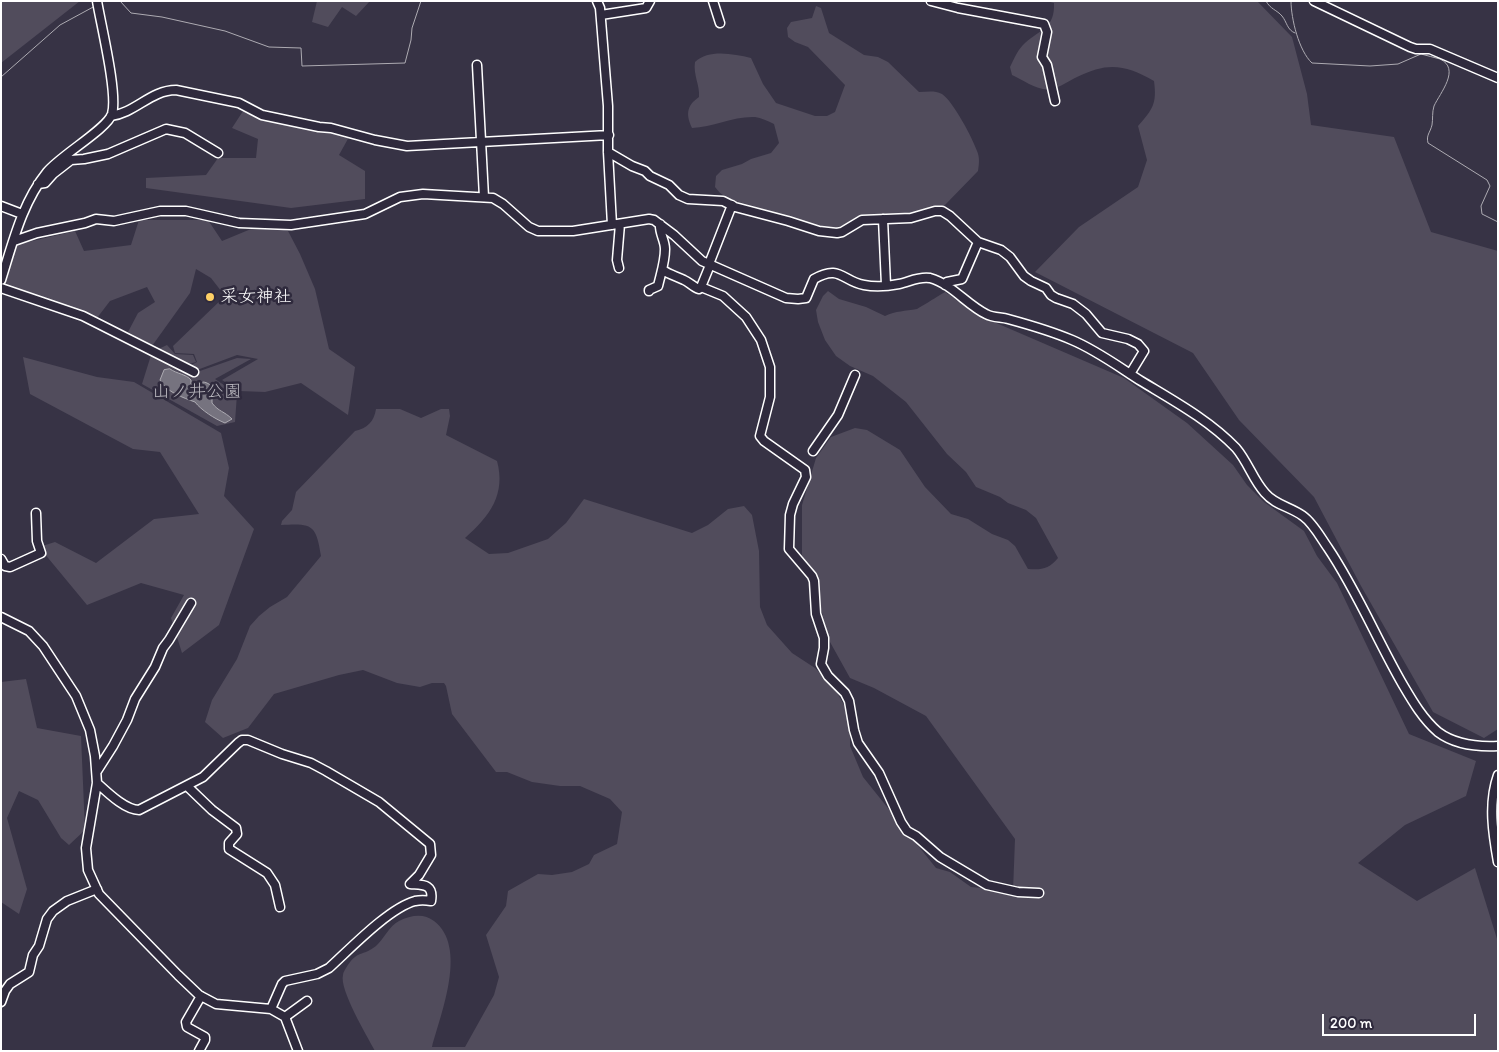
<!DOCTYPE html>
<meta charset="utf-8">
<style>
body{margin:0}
#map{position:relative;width:1499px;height:1052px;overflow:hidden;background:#373345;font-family:Itim,sans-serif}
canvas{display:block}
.frame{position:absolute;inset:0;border:2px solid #fff;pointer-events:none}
.scale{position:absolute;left:1322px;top:1014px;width:154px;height:22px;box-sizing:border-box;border:2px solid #fff;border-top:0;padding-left:6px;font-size:15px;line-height:18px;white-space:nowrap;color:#fff;-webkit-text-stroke:4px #2f2a3d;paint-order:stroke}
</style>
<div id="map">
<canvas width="1499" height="1052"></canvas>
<div class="frame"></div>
<div class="scale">200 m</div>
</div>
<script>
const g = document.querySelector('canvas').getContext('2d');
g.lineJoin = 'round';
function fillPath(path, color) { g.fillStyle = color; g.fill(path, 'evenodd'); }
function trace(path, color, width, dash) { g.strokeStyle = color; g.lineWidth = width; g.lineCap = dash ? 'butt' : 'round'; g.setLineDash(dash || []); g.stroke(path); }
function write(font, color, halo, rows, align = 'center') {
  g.font = font + ' Itim,"Klee One",sans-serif'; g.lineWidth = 5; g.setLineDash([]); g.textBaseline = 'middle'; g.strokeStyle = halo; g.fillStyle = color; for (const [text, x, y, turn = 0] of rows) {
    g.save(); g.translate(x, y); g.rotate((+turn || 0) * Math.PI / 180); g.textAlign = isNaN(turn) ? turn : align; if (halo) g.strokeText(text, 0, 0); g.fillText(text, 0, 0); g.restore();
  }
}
const green = new Path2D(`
 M1,1h79l-79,62z
 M317,1h53l-14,15 -14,-9 -14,20 -16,-5z
 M1046,1h211l35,36 15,57 4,31 83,12 37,95 67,19v478l-14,9 -51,-26 -72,-126 -47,-89 -75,-77 -46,-67 -158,-81 44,-45 59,-40 9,-27 -9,-34c15,-17 19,-22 16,-45 -29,-17 -47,-19 -77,-4 -8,4 -17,10 -25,12 -14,3 -28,-9 -40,-14l-2,-8c4,-8 8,-18 15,-24 16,-14 30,-15 29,-40z
 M816,6l5,2 8,25 35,22 14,2 10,5 31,30c8,0 15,-2 23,2 11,7 31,45 35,57 3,7 2,13 1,20l-34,35 -38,9 -46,5 -28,9h-7l-19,-7 -77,-23 -9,-6 -5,-6 1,-11 6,-6 20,-6 9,-5 20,-6 8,-10 -5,-19c-6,-3 -13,-6 -19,-7 -21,-1 -42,10 -63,11 -6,-13 -6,-22 7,-31 1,-12 -6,-22 -4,-35 14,-13 38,-8 56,-4l12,26 13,19 39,13h12l8,-4 10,-27 -37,-38 -13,-5 -7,-5 -1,-9 4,-6 21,-4z
 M245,108l104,29 -10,18 26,16v28l-74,9 -145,-20v-10l60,-3 12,-17h38l2,-19 -26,-11z
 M139,220h69l14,21 41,-17 25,7 12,23 15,35 14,60 26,18 -7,48 -47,-32 -36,9 -26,-1 -17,-11 36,-21 -21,-4 -40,15 -8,-4 8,-4 -3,-8 -19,-1 -2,-7 52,-50 -14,-18 -15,-9 -6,24 -38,53 -24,-14 10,-19 17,-11 -8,-15 -37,14 -13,17 -94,-32 8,-40 64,-15 9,20 47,-6z
 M828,291l11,8 27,8 19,9c11,-5 20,-5 32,-7 2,-1 23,-14 28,-17l42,27 137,59 63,45 46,42 14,20 17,17 40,29 13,25 20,27 72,151 67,27 -10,35 -61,29 -47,38 59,38 58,-33 23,74v109h-1123c-8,-15 -36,-62 -32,-76 0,-3 2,-5 3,-7 12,-19 16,-11 30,-22 8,-7 13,-20 23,-25 12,-6 25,-8 35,0 34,26 7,92 -2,126h33l29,-52 5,-18 -13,-42 20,-29 2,-15 30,-17 14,1 20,-3 17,-8 5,-9 23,-11 5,-32 -12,-13 -30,-13h-20l-28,-4 -25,-10h-11l-44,-58 -6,-28 -2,-3h-12l-12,4 -23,-4 -34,-13 -24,5 -65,19 -26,34 -25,10 -18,-16 7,-22 25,-41 13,-33 9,-10 11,-9 17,-10 34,-41c-5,-31 -8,-33 -40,-31l1,-4 10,-11 4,-18 59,-61c12,-3 19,-9 21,-22h24l21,9 20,-9h8l1,7 -4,19 51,26c9,33 -7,55 -32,77l24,16 19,-1 40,-14 18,-16 18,-24 108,34 16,-8 20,-16 16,-3 8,9 7,36 1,56 7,18 25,28 23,15 19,19 10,18 6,26v15l13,31 73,91 14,4 21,15 42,4 2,-52 -89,-123 -52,-28 -24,-10 -20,-36 -12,-44 -16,-43v-50l14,-47 15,-21 24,-9 12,2 33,20 25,37 26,27 17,5 24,15 16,6 7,6 13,23c14,1 21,0 30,-11l-22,-40 -10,-8 -18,-7 -8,-6 -24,-10 -10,-15 -19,-18 -41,-52 -33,-26 -23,-10 -14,-10 -11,-16 -7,-18 -2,-12 7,-14z
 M167,345l8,9 18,1 3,7 -10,3 11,7 40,-14 14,1 -36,20 22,15 -2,28 -18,4 -75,-42 10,-32z
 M23,357l74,20 37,5 87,51 8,35 -5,28 30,33 -35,96 -37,28 -11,-35 13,-23 -43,-12 -54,22 -48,-58 16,-5 41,21 58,-44 45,-5 -39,-62 -27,-3 -103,-55z
 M26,679l11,49 44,8 4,94 -16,15 -8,-7 -23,-38 -19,-9 -12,27 20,71 -8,25 -18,-12v-220z`);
const water = new Path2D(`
 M170,369c7,5 16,5 21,11v4l5,2 7,-4c5,0 12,6 14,11l-5,3v7c7,9 12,8 20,16l-7,4c-10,-4 -24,-13 -30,-21 -11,-4 -29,-10 -35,-22l4,-10z`);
const stream = new Path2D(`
 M120,1l11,12 31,4 63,14 44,16 32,1 1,18 103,-3 6,-23 1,-12 9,-27
 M1266,1c4,8 11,9 16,15 5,6 5,14 13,17
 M1291,1c0,18 8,50 21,62l58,3 28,-2 23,-10c6,2 13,3 19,5 21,10 0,34 -6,47 -2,6 -1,13 -2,19 -2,8 -6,10 -4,18l59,37 3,6 -9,20 1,8 16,8
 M1,77l59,-52 35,-19`);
const minor = new Path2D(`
 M597,1l3,7 8,98v46l4,73
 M713,1l7,22
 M931,1l27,7 86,16 3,8 -5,25 5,8 8,36
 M1314,1l96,46 6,2h14l68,29
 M601,15l45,-7 4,-7
 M477,65l7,132
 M111,116c24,-3 40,-26 65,-26l63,13 23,12 57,12 12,1 44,12 32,6 202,-11
 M608,152l24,14 13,5 5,5 19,9 10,10 9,4 35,2 12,6 53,14 31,10 18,2 5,-1 20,-12 49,-2 24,-7h7l8,5 28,26 -16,37 -15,3 -2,3
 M38,184l7,-1 8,-9 18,-14 13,-1 24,-5 58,-25 19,4 33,20
 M1,206l21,8
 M883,219l3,66
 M14,241l23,-8 48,-10 11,-4 18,2 46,-10h26l53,12 52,2 74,-11 35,-17 23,-3 70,4 10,6 26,23 9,4h35l76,-12 5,1 20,15 28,26 84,37 12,1 8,-1 8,-19c26,-15 28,2 50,6 10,2 25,1 35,-1 10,-2 20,-8 31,-6 22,6 37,27 56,36 7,4 15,3 22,5 22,6 43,12 64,21 24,10 47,27 69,41 33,20 68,39 95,67 12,14 17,32 29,45 10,12 26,14 38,23 10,7 18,22 25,32 29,43 49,92 75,137 10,17 20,34 35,47 16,12 40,15 60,14
 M978,242l23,8 9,7 14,19 7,5 15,7 5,7 5,3 17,6 13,10 16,19 26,6 10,5 6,7 -14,23
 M709,264l23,-59
 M710,265l-9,22 22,9 23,21 15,23 9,27v30l-10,39 4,5 41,29 1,7 -13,27 -3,11 -1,34 23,27 2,5 2,33 8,24v10l-3,16 7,12 17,17 4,8 5,29 4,13 21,30 22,49 6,9 9,5 24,21 47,28 31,7 21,1
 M619,268l-2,-8 3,-36
 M663,270c7,5 13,6 21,10 5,2 9,7 15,9
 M1,280c12,-38 21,-77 46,-108 14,-17 60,-43 65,-58 6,-20 -11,-89 -15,-113
 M1,288l82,28 111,56
 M649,291v-1l9,-4c3,-13 7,-24 7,-37 0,-9 -6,-16 -5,-25
 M813,451l25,-36 17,-40
 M1,559l4,7 5,1 31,-14 -4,-12 -1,-28
 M1,617l28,14 14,15 33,50 14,34 5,26 2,27 -11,65 2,22 11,24 79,81 21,20 17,9 55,5 14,8 13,34
 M97,771l16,-25 14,-26 8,-21 20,-32 8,-19 6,-8 22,-37
 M1498,775c-10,28 -5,59 0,87
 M97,783c10,9 28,27 42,27l64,-33 35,-34 4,-3h6l34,14 29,9 15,8 53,31 51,42 1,11 -12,20 -9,9c12,1 24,-1 21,17 -6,-1 -11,-1 -16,0 -26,7 -65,48 -86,67l-12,6 -32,7 -3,3 -11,25
 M187,786l25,24 24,18 1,6 -8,9v6l38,24 8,12 5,22
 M1,1002l4,-11 5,-7 19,-12 4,-17 6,-9 8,-27 6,-8 14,-10 30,-12
 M285,1017l22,-16
 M199,1051l6,-11v-3l-18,-10 -1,-5 15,-26`);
const markers = [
 [210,297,5,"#ffd166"]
];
const poiNames = [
 ["采女神社",220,297]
];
const parkNames = [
 ["山ノ井公園",197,392]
];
fillPath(green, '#514c5c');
fillPath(water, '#76737f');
trace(water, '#adabb2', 1);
trace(stream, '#adabb2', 1);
trace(minor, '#fff', 11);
trace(minor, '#2f2a3d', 8);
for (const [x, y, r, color] of markers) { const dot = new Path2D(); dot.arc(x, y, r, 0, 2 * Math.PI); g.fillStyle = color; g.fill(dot); trace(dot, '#2f2a3d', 2); }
write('18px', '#fff', '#2f2a3d', poiNames, 'left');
write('18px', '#b9b7be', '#2f2a3d', parkNames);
</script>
